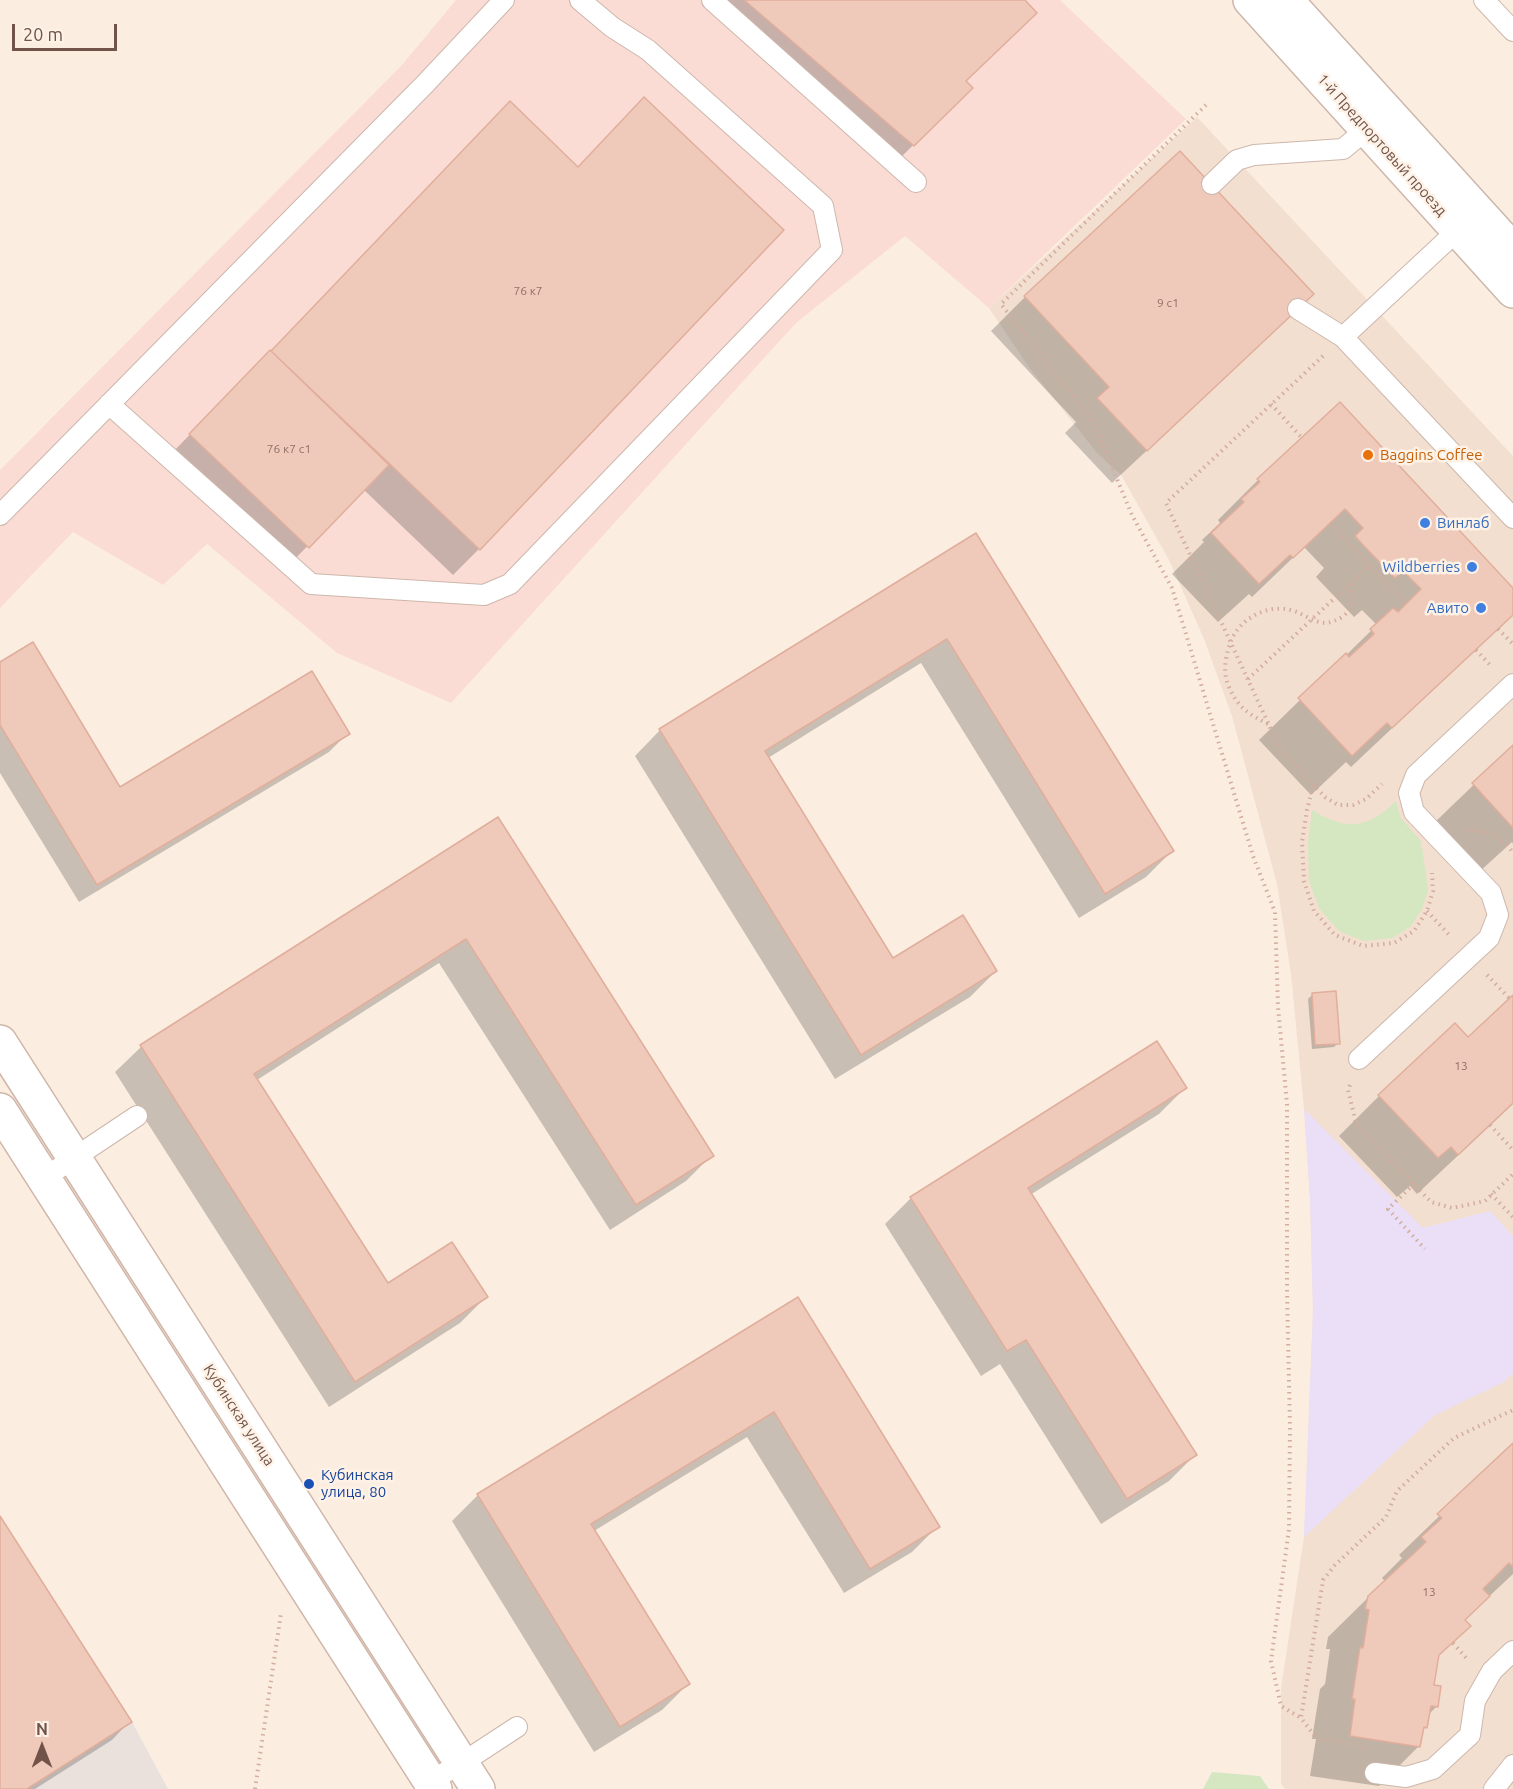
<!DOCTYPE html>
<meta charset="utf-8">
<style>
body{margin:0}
#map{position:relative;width:1513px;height:1789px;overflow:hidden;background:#fbeee1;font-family:Ubuntu,sans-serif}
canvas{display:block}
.north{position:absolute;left:12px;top:1717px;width:60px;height:60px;-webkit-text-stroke:4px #fef2e7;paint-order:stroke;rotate:0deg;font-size:16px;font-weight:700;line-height:24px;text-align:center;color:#71534a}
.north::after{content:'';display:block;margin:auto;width:21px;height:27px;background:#71534a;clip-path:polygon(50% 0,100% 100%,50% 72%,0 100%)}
.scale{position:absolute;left:12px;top:24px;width:105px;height:27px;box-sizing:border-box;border:3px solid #71534a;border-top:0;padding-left:8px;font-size:18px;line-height:21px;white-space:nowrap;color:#71534a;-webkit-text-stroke:4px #fef2e7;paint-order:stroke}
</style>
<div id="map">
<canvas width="1513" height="1789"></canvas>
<div class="north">N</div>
<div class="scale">20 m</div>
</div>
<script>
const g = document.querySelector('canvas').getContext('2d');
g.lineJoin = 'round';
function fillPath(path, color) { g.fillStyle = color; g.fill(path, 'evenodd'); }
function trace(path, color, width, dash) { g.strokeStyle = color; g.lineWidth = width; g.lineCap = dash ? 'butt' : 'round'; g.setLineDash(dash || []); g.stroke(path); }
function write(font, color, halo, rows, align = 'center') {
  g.font = font + ' Ubuntu,sans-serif'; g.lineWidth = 5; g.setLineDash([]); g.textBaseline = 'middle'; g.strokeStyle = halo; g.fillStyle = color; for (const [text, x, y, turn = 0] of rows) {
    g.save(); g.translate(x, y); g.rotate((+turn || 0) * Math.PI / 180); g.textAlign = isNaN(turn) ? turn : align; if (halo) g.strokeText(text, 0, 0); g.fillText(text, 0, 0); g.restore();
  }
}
const residential = new Path2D(`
 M1197,117l316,339v1333h-228l-4,-5v-96l23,-151 9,-226 -3,-113 -6,-89 -13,-135 -14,-90 -45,-168 -28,-77 -35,-79 -48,-85 -24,-22 -69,-87 -39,-58z`);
const commercial = new Path2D(`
 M456,0h604l126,119 -197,189 -84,-72 -109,87 -345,380 -114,-50 -130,-109 -44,41 -90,-53 -73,76v-138l401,-404z`);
const industrial = new Path2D(`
 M0,1516l132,206 36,67h-168z`);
const education = new Path2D(`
 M1304,1109l119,119 67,-17 23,25v138l-9,8 -69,33 -131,122 9,-226 -3,-113z`);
const green = new Path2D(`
 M1396,801l4,16 21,24 7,49 -6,19 -12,18 -18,11 -28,3 -25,-10 -20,-23 -10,-27 -1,-38 4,-33c34,21 56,19 84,-9z
 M1212,1772l48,4 9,13h-66z`);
const shadow = new Path2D(`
 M705,0h318l-59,81 7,7 -77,76z
 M1180,153l132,141 -34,34 -166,155 -47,-50 11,-11 -85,-91 34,-34z
 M577,168l-98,381 -26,26 -90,-86 -74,76 -117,-112 98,-101z
 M1339,405l174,185v24l-162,153 -5,-5 -35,33 -52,-55 118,-115 -15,-15 -8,7 -38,-40 8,-9 -20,-21 -52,50 -3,-3 -31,28 -46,-48 32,-32 -2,-2 18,-17 -2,-3 40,-40z
 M976,535l196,316 -26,26 -67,41 -158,-255 -153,95 125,202 103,11 -26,26 -135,82 -200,-323 25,-26z
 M0,664l120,125 228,-56 -19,19 -250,150 -79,-129z
 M1513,747v97l-1,-2 -34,31 -45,-49z
 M498,819l214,336 -26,26 -76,49 -171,-267 -182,117 130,205 99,12 -26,26 -131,84 -214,-335 26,-25z
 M1312,995l26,48 -4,4 -22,2 -4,-50z
 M1513,997v107l-96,90 -7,-8 -13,11 -58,-61 40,-40 88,-57z
 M1185,1088l-26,26 -129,81 165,260 -26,26 -68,43 -101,-160 -19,12 -96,-152 26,-26z
 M798,1299l140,227 -26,26 -68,41 -97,-156 -153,94 94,153 -26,26 -68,42 -142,-231 26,-26z
 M1513,1445v129l-49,46 5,6 -32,31 -5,29 5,20 -9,9 -2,12 -5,4 -2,15 -40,40 -69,-10 6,-37h-4l8,-50 5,-5 5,-35h-4l2,-12 57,-56 -3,-3 20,-20 -3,-3z
 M0,1519l130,202 -18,19 -77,49h-35z`);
const building = new Path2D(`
 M744,0h281l12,13 -71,68 7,7 -59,58z
 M644,97l140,133 -304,320 -209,-199 239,-250 68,66z
 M1180,151l134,143 -167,157 -50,-53 12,-11 -85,-91z
 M270,350l119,115 -80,83 -120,-114z
 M1340,402l173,186v27l-121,113 -5,-5 -35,33 -54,-58 48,-45 3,4 25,-23 -4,-5 23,-21 5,4 23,-23 -18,-18 -8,7 -31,-32 -9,-10 8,-8 -18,-19 -52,49 -3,-3 -31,29 -48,-51 33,-31 -3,-3 19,-17 -3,-3z
 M976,533l198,318 -69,43 -158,-255 -182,112 128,207 70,-43 34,56 -136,84 -202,-326z
 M33,642l87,145 192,-116 38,63 -253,151 -97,-160v-63z
 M1513,745v83l-41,-45z
 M498,817l216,339 -78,49 -170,-266 -212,135 134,209 64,-41 36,55 -133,85 -215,-337z
 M1336,991l4,53 -25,1 -3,-52z
 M1513,995v108l-55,52 -7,-8 -13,11 -60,-63 77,-72 13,14z
 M1157,1041l30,47 -159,100 169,267 -70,44 -101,-159 -19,11 -97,-154z
 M798,1297l142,230 -70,42 -96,-157 -183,112 99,160 -70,43 -143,-233z
 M1513,1443v124l-4,-4 -26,26 7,7 -25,24 6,6 -32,29 -5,30 7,1 -3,21 -7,-1 -4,22 -3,-1 -4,20 -70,-11 5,-37h-3l8,-52 3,1 6,-38 -4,-1 3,-13 58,-54 -5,-5 21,-19 -5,-4z
 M0,1516l132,206 -105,67h-27z`);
const path = new Path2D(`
 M1206,105l-205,199 92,118 39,93 40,73 81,268 22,56 3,95 9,97v186l3,139 -1,100 -18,132 10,45 20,12
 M1323,356l-157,147 115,248 44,46 13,8h15l13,-6 16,-15
 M1271,404l31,34
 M1330,523l76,81
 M1498,629l15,15
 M1476,650l16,17
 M1248,679l122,-114
 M1268,724c-19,-10 -30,-16 -39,-37 -6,-13 -4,-27 0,-40 7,-27 38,-45 65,-36 19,7 27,19 48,6 11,-7 9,-21 8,-33
 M1313,786l-6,24 -5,32 2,39 10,30 21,24 28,11 31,-3 20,-12 13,-20 6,-20 -1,-18
 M1468,830c17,0 36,8 45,23
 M1427,911l24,26
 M1487,975l22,23
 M1350,1085l-2,5 8,33 75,79 21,6 33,-7 28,-27
 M1490,1125l23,25
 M1414,1184l-26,25 37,40
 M1491,1194l22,23
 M1453,1643l15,17
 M1364,1749l-2,-4 -45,-6 -16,-21 22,-138 12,-15 51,-48 11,-26 57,-53 59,-28
 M255,1789l26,-176`);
const lane = new Path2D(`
 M712,0l204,182
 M1484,0l29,31
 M1212,184l25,-24 17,-5 89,-6 24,-20
 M1298,309l45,28 170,181
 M1343,337l115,-107
 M109,404l202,180 173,11 26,-11 322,-334 -9,-44 -175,-156 -36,-23 -32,-27
 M0,515l426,-432 78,-83
 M1359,1059l130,-121 9,-23 -7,-22 -77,-81 -5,-19 7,-18 97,-91
 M44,1178l93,-62
 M1375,1773l31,4 27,-8 37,-34 5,-34 17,-30 21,-20
 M430,1781l32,-18 55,-36
 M1494,1789l19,-24`);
const street = new Path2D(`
 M1250,0l263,291
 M1286,0l227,250`);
const secondary = new Path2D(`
 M0,1042l478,747
 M0,1110l435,679`);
const markers = [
 [1368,455,6,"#e8710a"],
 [1425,523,6,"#3f7fe0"],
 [1472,567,6,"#3f7fe0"],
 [1481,608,6,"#3f7fe0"],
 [309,1484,6,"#1a4fb4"]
];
const numberNames = [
 ["76 к7",528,291],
 ["9 с1",1168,303],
 ["76 к7 с1",289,449],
 ["13",1461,1066],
 ["13",1429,1592]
];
const streetNames = [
 ["1-й Предпортовый проезд",1382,145,48],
 ["Кубинская улица",239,1415,57]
];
const foodNames = [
 ["Baggins Coffee",1380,455]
];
const shopNames = [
 ["Винлаб",1437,523,"left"],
 ["Wildberries",1460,567],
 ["Авито",1469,608]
];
const transitNames = [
 ["Кубинская",321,1475],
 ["улица, 80",321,1492]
];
fillPath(residential, '#f2dfd0');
fillPath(commercial, '#fbdcd5');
fillPath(industrial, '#eae1dd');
fillPath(education, '#ebdff7');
fillPath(green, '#d5e7c1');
fillPath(shadow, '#0003');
fillPath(building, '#efc9ba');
trace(building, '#e1ae9c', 1.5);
trace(lane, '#cdb7ac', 22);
trace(street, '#cdb7ac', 36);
trace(secondary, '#d0b6a9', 36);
trace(path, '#d3ac9e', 4, [1.5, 4.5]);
trace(lane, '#fff', 20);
trace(street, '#fff', 33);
trace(secondary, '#fff', 33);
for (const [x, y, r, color] of markers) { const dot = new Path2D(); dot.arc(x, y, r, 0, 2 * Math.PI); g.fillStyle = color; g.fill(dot); trace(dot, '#fef2e7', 2); }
write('12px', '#907066', null, numberNames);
write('15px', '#71534a', '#fef2e7', streetNames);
write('15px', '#c56008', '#fef2e7', foodNames, 'left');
write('15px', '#366cbe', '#fef2e7', shopNames, 'right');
write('15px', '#164399', '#fef2e7', transitNames, 'left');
</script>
